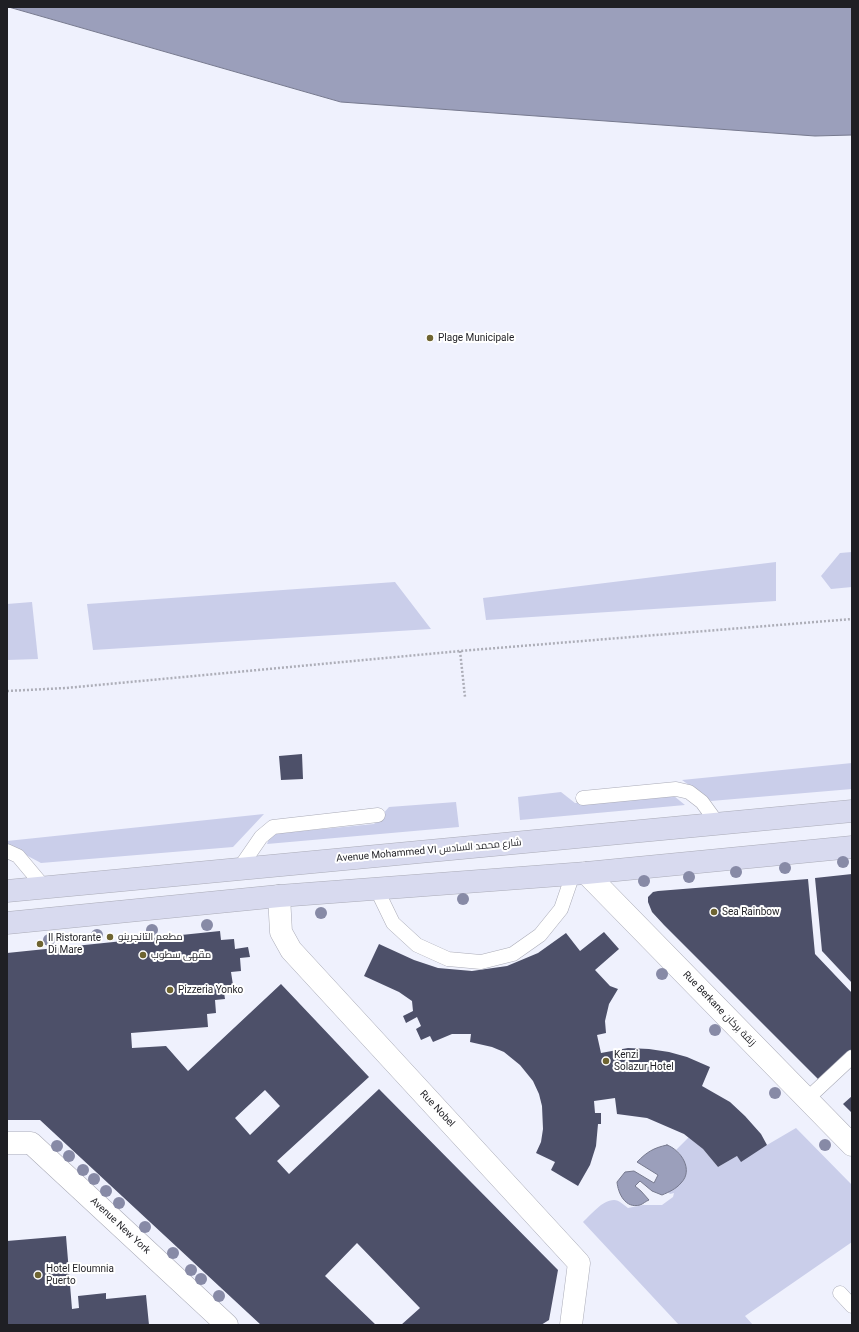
<!DOCTYPE html>
<meta charset="utf-8">
<style>
body{margin:0}
#map{position:relative;width:859px;height:1332px;overflow:hidden;background:#eff1fd;font-family:Roboto,sans-serif}
canvas{display:block}
.frame{position:absolute;inset:0;border:8px solid #1f1f24;pointer-events:none}
</style>
<div id="map">
<canvas width="859" height="1332"></canvas>
<div class="frame"></div>
</div>
<script>
const g = document.querySelector('canvas').getContext('2d');
g.lineJoin = 'round';
function fillPath(path, color) { g.fillStyle = color; g.fill(path, 'evenodd'); }
function trace(path, color, width, dash) { g.strokeStyle = color; g.lineWidth = width; g.lineCap = dash ? 'butt' : 'round'; g.setLineDash(dash || []); g.stroke(path); }
function write(font, color, halo, rows, align = 'center') {
  g.font = font + ' Roboto,Cairo,sans-serif'; g.lineWidth = 4; g.setLineDash([]); g.textBaseline = 'middle'; g.strokeStyle = halo; g.fillStyle = color; for (const [text, x, y, turn = 0] of rows) {
    g.save(); g.translate(x, y); g.rotate((+turn || 0) * Math.PI / 180); g.textAlign = isNaN(turn) ? turn : align; if (halo) g.strokeText(text, 0, 0); g.fillText(text, 0, 0); g.restore();
  }
}
const green = new Path2D(`
 M852,552v35l-21,2 -10,-13 19,-23z
 M776,562v39l-290,19 -3,-22z
 M395,582l36,47 -338,21 -6,-46z
 M32,602l6,57 -31,1v-56z
 M852,763v26l-141,12 -29,-21z
 M561,792l14,11 99,-7 11,9 -165,15 -2,-23z
 M456,802l3,25 -192,17 4,-10 103,-10 15,-17z
 M264,814l-31,33 -192,16 -34,-18v-4z
 M796,1128l56,57v57l-107,74 8,9h-74l-96,-103c8,-7 19,-22 31,-22 5,0 10,5 14,8l15,-3h19l11,-8 1,-4 -4,1 -2,-2 6,-3 6,-35 -4,-4 13,-13 14,12 15,18 19,-11 4,5 26,-16z`);
const water = new Path2D(`
 M9,7h843v128l-37,1 -474,-34z
 M667,1145c14,5 27,25 14,38 -5,6 -12,9 -19,12l-10,-4 -12,-10 -5,5 6,5 8,9c-3,1 -6,4 -9,5 -15,4 -22,-12 -23,-23l8,-10 9,-1 20,12 4,-8 -21,-13c10,-10 16,-14 30,-17z`);
const building = new Path2D(`
 M302,754l1,25 -22,1 -2,-24z
 M852,874v109l-30,-32 -7,-73z
 M808,879l7,75 37,39v60l-31,29 -157,-157 -12,-13 -4,-10v-5l5,-5 5,-1z
 M220,931l1,9 13,-1 1,10 13,-2 2,10 -10,1 1,13 -10,1 2,13 -10,1 2,13 -10,1 1,13 -9,1 1,13 -77,6 1,15 34,-2 22,25 93,-87 88,93 -92,84 12,13 90,-85 179,181 -9,50 -8,5h-140l19,-17 -63,-65 -32,33 51,49h-115l-221,-205h-33v-167zM265,1090l15,16 -30,29 -15,-17z
 M604,932l15,17 -24,21 15,16 8,3 -9,15 -4,17 1,12 -9,2 4,18 27,-5 21,1 20,3 18,5 23,10 -8,19 28,16 15,14 16,18 6,11 -26,17 -4,-6 -19,11 -15,-18 -19,-15 -37,-16 -30,-4 -2,-16 -21,3 1,12h6v11h-3l-2,22 -6,19 -12,21 -27,-16 4,-8 -19,-9 5,-11 2,-13 -1,-23 -3,-12 -6,-13 -13,-16 -16,-13 -12,-5 -22,-5 1,-8h-19l-19,8 -3,-6 -9,4 -5,-11 5,-3 -4,-9 -11,6 -3,-7 10,-5 -1,-10 -13,-9 -35,-16 15,-32 35,16 24,8 34,3 35,-5 31,-13 28,-20 14,18z
 M852,1096v17l-9,-9z
 M66,1236l6,73 7,-1 -1,-12 28,-3v6l40,-4 3,30h-142v-84z`);
const path = new Path2D(`
 M460,651l5,46
 M7,691l59,-3 394,-37 392,-32`);
const lane = new Path2D(`
 M583,798l93,-9 13,3 13,10 16,22
 M7,851l11,5 26,31
 M239,869l22,-32 12,-10 105,-12
 M376,888l17,35 24,22 31,14 33,3 32,-8 27,-19 21,-26 12,-35
 M807,1099l45,-42
 M840,1293l12,13`);
const street = new Path2D(`
 M586,873l266,272
 M279,896l2,36 10,18 288,313 -8,62
 M7,1143h24l196,182`);
const secondary = new Path2D(`
 M7,891l845,-80
 M7,923l272,-27 307,-23 266,-26`);
const trees = [
 [843,862],
 [785,868],
 [736,872],
 [689,877],
 [644,881],
 [463,899],
 [321,913],
 [207,925],
 [152,930],
 [97,935],
 [49,940],
 [662,974],
 [715,1030],
 [775,1093],
 [825,1145],
 [57,1146],
 [69,1156],
 [83,1170],
 [94,1179],
 [106,1191],
 [119,1203],
 [145,1227],
 [173,1253],
 [191,1270],
 [201,1279],
 [219,1296]
];
const markers = [
 [430,338,4,"#6e6431"],
 [714,912,4,"#6e6431"],
 [110,937,4,"#6e6431"],
 [40,944,4,"#6e6431"],
 [143,955,4,"#6e6431"],
 [170,990,4,"#6e6431"],
 [606,1061,4,"#6e6431"],
 [38,1275,4,"#6e6431"]
];
const poiNames = [
 ["Plage Municipale",438,338],
 ["Sea Rainbow",722,912],
 ["مطعم التانجرينو",118,937],
 ["Il Ristorante",48,938],
 ["Di Mare",48,950],
 ["مقهى سطوب",151,955],
 ["Pizzeria Yonko",178,990],
 ["Kenzi",614,1055],
 ["Solazur Hotel",614,1067],
 ["Hotel Eloumnia",46,1269],
 ["Puerto",46,1281]
];
const streetNames = [
 ["Avenue Mohammed VI شارع محمد السادس",429,851,-5],
 ["Rue Berkane زنقة بركان",719,1009,46],
 ["Rue Nobel",437,1109,47],
 ["Avenue New York",120,1226,43]
];
fillPath(green, '#caceea');
fillPath(water, '#9b9fbb');
trace(water, '#76798e', 1);
fillPath(building, '#4d5069');
trace(lane, '#aaabb7', 15);
trace(street, '#aaabb7', 23);
trace(secondary, '#aaabb7', 23);
trace(path, '#adaeb8', 2.5, [2, 2]);
trace(lane, '#fff', 14);
trace(street, '#fff', 22);
trace(secondary, '#d8daef', 22);
g.fillStyle = '#878aa6';
for (const [x, y] of trees) { g.beginPath(); g.arc(x, y, 6, 0, 2 * Math.PI); g.fill(); }
for (const [x, y, r, color] of markers) { const dot = new Path2D(); dot.arc(x, y, r, 0, 2 * Math.PI); g.fillStyle = color; g.fill(dot); trace(dot, '#fff', 1.5); }
write('10px', '#1f1f24', '#fff', poiNames, 'left');
write('10px', '#1f1f24', '#fff', streetNames);
</script>
